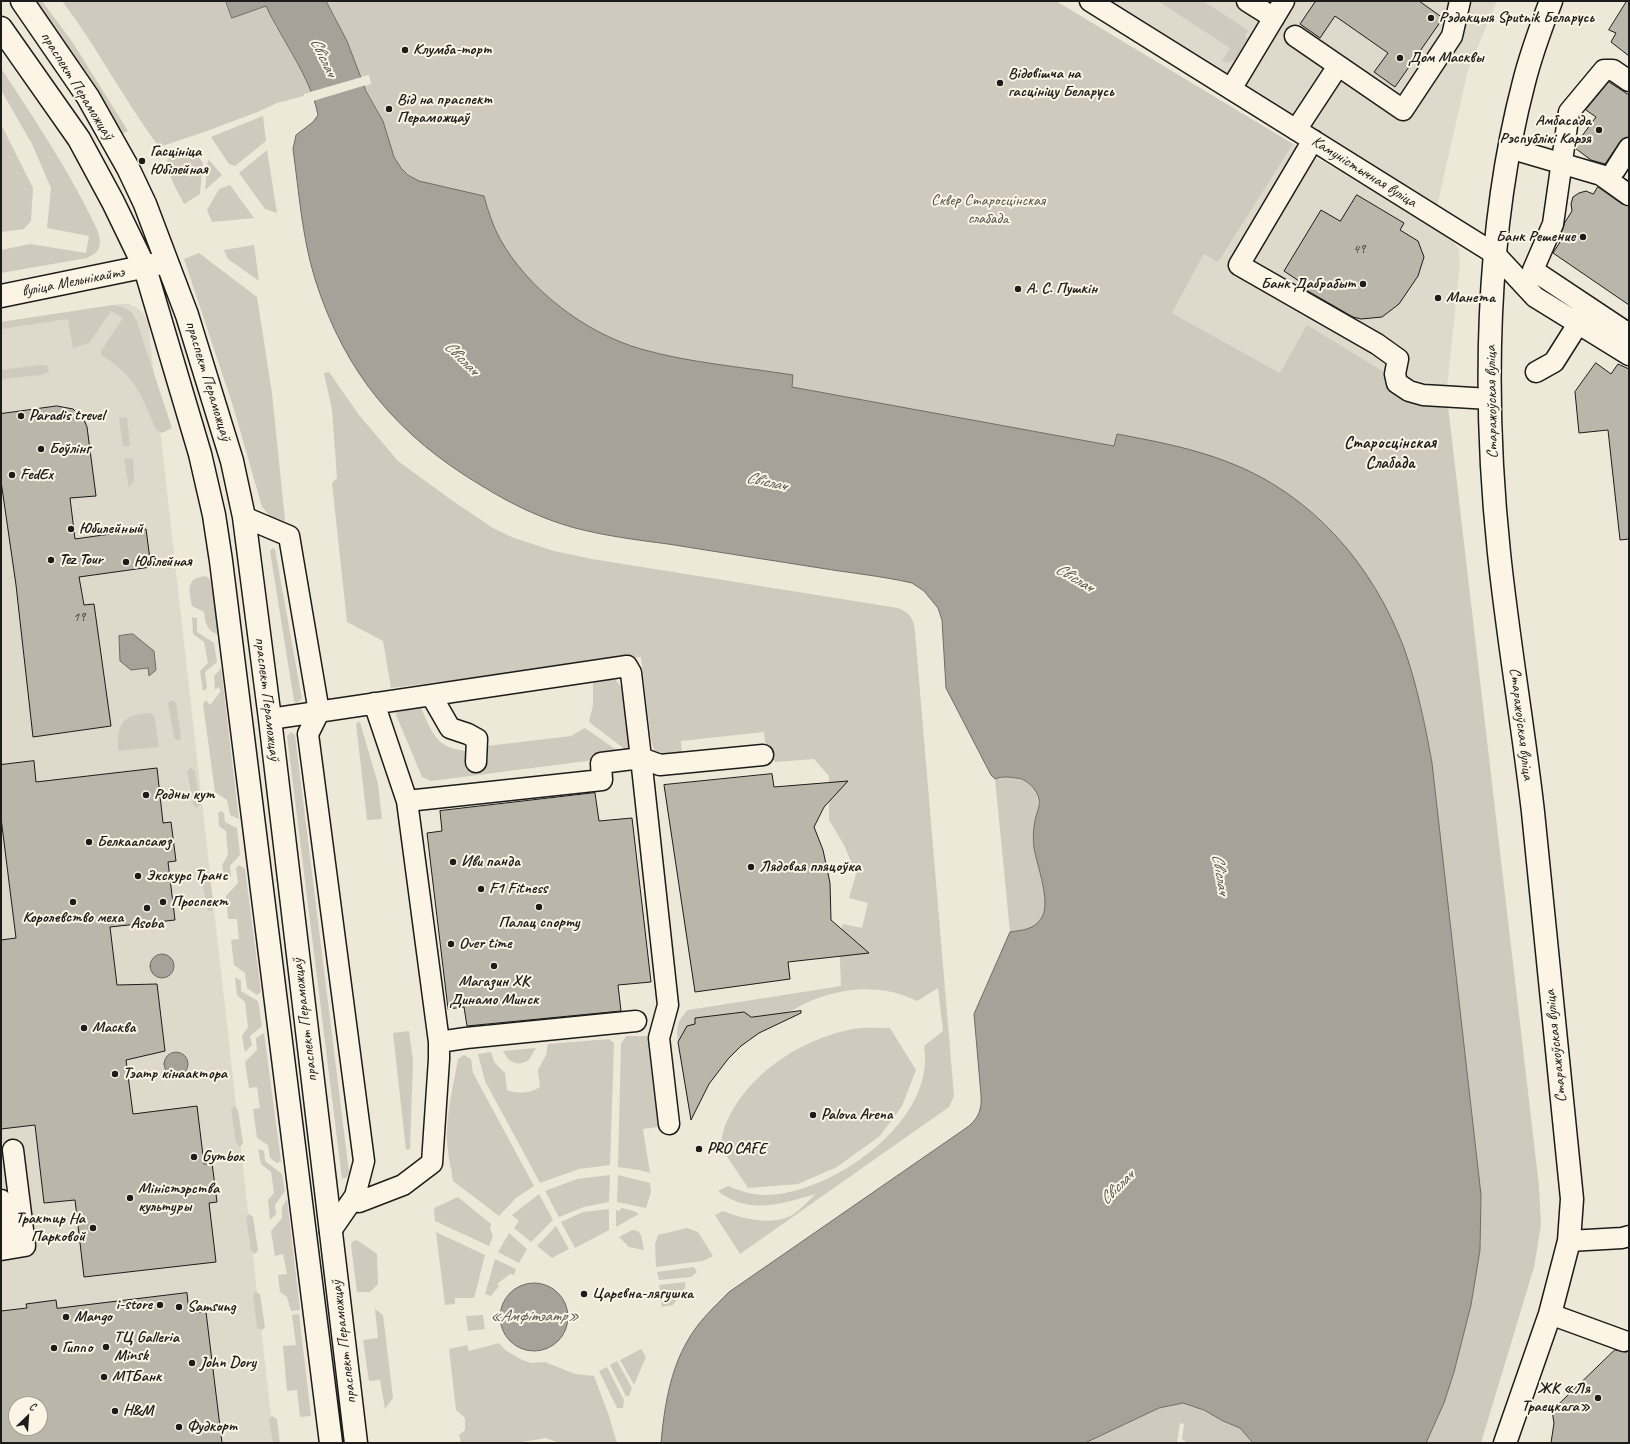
<!DOCTYPE html>
<meta charset="utf-8">
<style>
body{margin:0}
#map{position:relative;width:1630px;height:1444px;overflow:hidden;background:#eee8d9;font-family:Caveat,sans-serif}
canvas{display:block}
.frame{position:absolute;inset:0;border:2px solid #1c1c1c;pointer-events:none}
.north{position:absolute;left:8px;top:1396px;width:40px;height:40px;box-sizing:border-box;background:#fcf5e5;border:1px solid #a29e95;border-radius:50%;rotate:25deg;font-size:11px;font-weight:700;line-height:16px;text-align:center;color:#1c1c1c}
.north::after{content:'';display:block;margin:auto;width:14px;height:18px;background:#1c1c1c;clip-path:polygon(50% 0,100% 100%,50% 72%,0 100%)}
</style>
<div id="map">
<canvas width="1630" height="1444"></canvas>
<div class="frame"></div>
<div class="north">С</div>
</div>
<script>
const g = document.querySelector('canvas').getContext('2d');
g.lineJoin = 'round';
function fillPath(path, color) { g.fillStyle = color; g.fill(path, 'evenodd'); }
function trace(path, color, width, dash) { g.strokeStyle = color; g.lineWidth = width; g.lineCap = dash ? 'butt' : 'round'; g.setLineDash(dash || []); g.stroke(path); }
function write(font, color, halo, rows, align = 'center') {
  g.font = font + ' Caveat,sans-serif'; g.lineWidth = 4; g.setLineDash([]); g.textBaseline = 'middle'; g.strokeStyle = halo; g.fillStyle = color; for (const [text, x, y, turn = 0] of rows) {
    g.save(); g.translate(x, y); g.rotate((+turn || 0) * Math.PI / 180); g.textAlign = isNaN(turn) ? turn : align; if (halo) g.strokeText(text, 0, 0); g.fillText(text, 0, 0); g.restore();
  }
}
const built = new Path2D(`
 M1088,1h409l-29,69 -33,145z
 M1293,144l157,92 9,14 1,15 -13,122 -60,-13 -107,-1 -108,-60 32,-59 14,7z
 M120,304h9l8,4 6,5 5,9 126,1121h-273v-1121zM16,1404h24v24h-24z`);
const green = new Path2D(`
 M31,1h11l31,42 55,88 -8,4z
 M62,1h164l6,17 34,-12 9,20 35,58 2,8 -8,2v2l-27,7 -17,8 -53,20 -48,16c-35,-47 -62,-100 -97,-146z
 M326,1h730l237,143 -75,118 -14,-8 -32,59 108,60 27,-48 80,49 13,24 48,8 91,780 2,39 -7,42 -53,176h-55l18,-40 10,-31 17,-67 9,-55 1,-55 -49,-432 -11,-58 -9,-31 -9,-27 -27,-58 -147,-127 -67,-19 -45,-9 -2,12 -323,-59 1,-12c-50,-8 -103,-12 -152,-26 -56,-16 -113,-60 -141,-110 -7,-13 -12,-28 -16,-43 -31,-6 -74,-7 -90,-39 -5,-11 -7,-24 -11,-36 -5,-12 -13,-23 -19,-35l7,-2 -2,-9 -9,2 -13,-36z
 M1158,1h45l43,28 2,1 -3,7 2,1c-5,10 -12,30 -25,23l8,-13z
 M1,68c30,46 61,92 86,141 5,11 13,22 13,34 0,8 -7,12 -13,15l-86,15v-23l29,-6 56,9 3,-17 -42,-8 4,-40 -19,-44 -31,-54z
 M263,116l3,25 -31,25 -6,-2 -18,-27z
 M1,124l32,64 -2,33 -7,8 -23,3z
 M192,148l11,15 -3,31 -16,10c-4,-8 -21,-37 -16,-45 5,-6 17,-8 24,-11z
 M267,150l10,63 -12,-4 -26,-36z
 M208,159l14,16 -17,15z
 M230,185l24,33 -42,4 -5,-12 12,-21z
 M254,245l5,36 -31,-22 -4,-9z
 M199,253l58,44 15,96 13,128 -15,-5 -8,-9 -29,-101 -49,-147z
 M113,305c14,3 18,4 24,17l35,106 -10,5 -6,-3c-14,-34 -21,-55 -55,-75v-4l22,-33 -12,-7 -22,32 -16,5 -5,-29 -67,10v-7z
 M40,365h7l2,7 -8,3 -40,4v-9z
 M329,372l30,43 39,46 52,38 43,29 21,10 40,13 38,8 306,49c12,5 16,11 17,24l39,464 -5,11 -209,147 -25,-39 8,-4c19,8 54,16 72,2 7,-5 14,-13 21,-19 -33,9 -67,22 -98,-3l10,-5c12,5 24,9 38,9 66,-1 171,-74 158,-149l19,-15 -5,-43 -21,13c-44,-22 -95,-11 -134,15l-7,-2 -25,3 -7,-5 -49,6v6l-8,2 -9,16c-2,-13 -1,-22 10,-32l153,-24 -2,-50 4,-12 19,4 6,-25 -19,-5 7,-24 -12,-29 -15,-25v-44l-15,-17 -39,3 -9,-11 -2,-19 -83,9 1,13 -18,3 -10,-7 -3,-11 -10,-82 -250,31 -8,-47 -36,-19 -15,-139 5,-5 -5,-68 -8,-37z
 M127,417l3,29h-7l-4,-28z
 M133,458l1,22 -5,8 -5,-29z
 M273,548l2,1 27,150 -5,4 -3,-2 -24,-150z
 M206,576l5,5 8,53c-12,-1 -14,-13 -15,-22l-12,-6c-3,-16 -7,-28 14,-30z
 M192,617l5,1v14l17,11 3,19 -12,10 2,16 -4,3 -3,-20 8,-8 -4,-21 -11,-8z
 M221,668l18,151 -9,-4 -3,-15 -12,-8 -12,-88 3,-4 4,5 11,-14 -3,-4 -3,3 -1,-14z
 M598,678h16l7,9 9,60 -4,3 -37,-28 4,-17v-23z
 M172,700l4,3 5,33 -1,4h-4l-2,-3 -6,-34z
 M421,708c12,26 15,40 46,43l9,11 12,-2 -1,-14 84,-10 14,-8 40,28 -194,25 -9,-4 -28,-67z
 M151,713l3,3 5,31 -41,4c-1,-29 5,-36 33,-38z
 M360,722l18,62 4,35 -15,1 -11,-97z
 M291,732l4,3 53,429 1,8 -2,5 -5,2 -55,-443z
 M191,768l4,3 5,33 -3,4 -4,-3 -6,-34z
 M1000,777c13,1 24,0 33,11 12,16 -2,40 1,60 3,18 17,53 8,69 -7,13 -20,13 -32,15l-15,-153z
 M221,811l3,2 1,9 12,6 3,27 -10,11 1,9 -2,5 -5,-3 -2,-12 6,-10 -2,-24 -7,-5 -1,-13z
 M239,865l6,4 16,123 -4,3 -10,-7 -2,-15 -11,-8 -3,-25 8,-1 -2,-20h-9l-2,-23 12,-13 -2,-15z
 M205,871l4,3 5,33 -2,4h-3l-2,-3 -6,-33z
 M235,977l6,4v10l17,10 4,25 -12,10 2,9 -7,7 -3,-16 6,-9 -3,-25 -8,-7z
 M890,1028l26,42 -14,36 -22,30 -43,31 -39,17 -50,4 -28,-42c2,-7 3,-16 6,-23 21,-48 72,-82 122,-93 13,-3 29,-2 42,-2z
 M409,1031l4,30 -3,88 -4,1 -13,-117z
 M264,1033l17,128 -4,2 -7,-5 -2,-13 -11,-7 -4,-29 7,-1 -3,-21 -8,1 -4,-26 12,-12 -1,-12z
 M626,1036h21l11,91 -15,2 7,44 -11,-3 -21,-3 3,-123z
 M609,1039l5,4 -4,122 -31,4 -39,14 -55,-102 -7,-27 13,-2 3,10 11,11 2,17c11,4 23,4 33,-3l-2,-17 8,-15 2,-11z
 M536,1048l-7,12c-11,7 -20,3 -26,-9z
 M464,1055l7,4 2,14 61,113 -18,12 -17,18 -46,-35c-1,-10 -4,-20 -5,-30 -4,-30 5,-62 10,-92z
 M234,1106l4,4 5,33 -3,4 -4,-4 -5,-33z
 M258,1149l6,2 1,10 17,13 3,17 -10,14 1,9 -6,6 -2,-20 6,-7 -3,-21 -10,-8z
 M610,1175l-1,27 -25,5 -25,10 -14,-26 32,-12z
 M618,1175l32,8 1,9 -5,16 -29,-6z
 M539,1194l14,26 -22,22 -17,-14 5,-7 -7,-6z
 M458,1197l33,27 -1,4 3,8 -4,10 -54,-25 -1,-13z
 M287,1199l13,111 -9,1 -4,-14 -7,-5 -2,-17 9,-1 -4,-20 -8,2 -4,-25 11,-13v-11z
 M621,1208l13,3 5,3 -23,13v-17l4,1z
 M609,1209v21l-34,18 -14,-26 22,-10z
 M249,1214l4,3 5,33 -3,4 -4,-3 -5,-33z
 M556,1226l13,23 -17,9 -15,-12z
 M687,1228l11,4 15,24 -10,5 -47,6 -1,-23 3,-9z
 M632,1230l6,1 3,4 3,15 -15,-3 -10,-10z
 M436,1232l49,23 -11,43h-19v6l-10,1z
 M509,1233l18,16 -8,14 -21,-11z
 M357,1240l20,14 1,30 -8,8h-13l-6,-47 1,-3z
 M495,1259l21,10 -2,6 -4,-1 -13,10 2,2 -8,10 -6,-2z
 M694,1267l3,5 -6,5 -32,3 -2,-8z
 M685,1282l1,4 -13,19 -11,2 -3,-22z
 M255,1292l5,2 5,33 -3,3 -5,-2 -4,-33z
 M375,1309l8,6 10,83 -8,11 -5,-29 -11,1 -6,-41 15,-2z
 M299,1314l12,102 -11,1 -3,-27 -10,1 -4,-45 13,-1 -4,-30z
 M483,1315l2,14 -17,2 -2,-15z
 M499,1343l6,7 17,10 9,3 14,-1 30,12 19,2 14,37 9,30h-57l-14,-5 -30,5h-55l-2,-8 6,-5v-12l-9,-8 -7,-61 18,-4 2,6z
 M641,1349l5,8 -12,28 -14,-25z
 M617,1361l15,27 -3,8h-3l-16,-31z
 M607,1367l17,33 -1,8h-6l-18,-37z
 M1183,1403l21,7 19,11 17,7 13,15h-66l-5,-4 2,-15 -4,-1 -3,20h-92l74,-35z
 M272,1416l5,3 3,24h-7l-4,-23z`);
const water = new Path2D(`
 M226,1h100l21,40 19,50 17,30 11,36 7,11 7,7 11,6 65,15c4,15 9,30 16,43 28,50 85,94 141,110 49,14 102,18 152,26l-1,12 322,59 3,-12c37,7 75,14 111,28 84,32 145,103 176,186 13,37 21,76 28,115l49,432 -1,55 -9,55 -17,67 -10,31 -18,40h-173l-13,-15 -17,-7 -19,-11 -21,-7 -24,5 -74,35h-424c3,-34 9,-73 27,-103 10,-18 26,-33 41,-48l240,-166c10,-9 13,-17 12,-31l-7,-81 36,-82c12,-2 25,-2 32,-15 9,-16 -5,-51 -8,-69 -1,-8 -1,-19 1,-27 1,-7 5,-14 4,-21 -1,-10 -13,-22 -23,-22 -7,-1 -14,-2 -21,1l-4,-4 -45,-87 -4,-68 -4,-12 -14,-17 -12,-8c-30,-7 -62,-10 -92,-15 -51,-8 -102,-16 -152,-24 -31,-4 -62,-8 -93,-16 -33,-9 -64,-24 -93,-42 -84,-50 -137,-112 -167,-207 -13,-42 -16,-87 -22,-130l3,-14 17,-13 5,-7c-8,-40 -35,-72 -52,-109l-34,12z
 M133,634l21,17 2,19 -7,6 -1,-8 -17,2 -11,-9 -1,-25z
 M150 966a12 12 0 1 1 24 0a12 12 0 1 1-24 0Z
 M164 1064a12 12 0 1 1 24 0a12 12 0 1 1-24 0Z
 M500 1317a34 34 0 1 1 68 0a34 34 0 1 1-68 0Z`);
const pier = new Path2D(`
 M362,77l4,8 -53,16 -3,-9z`);
const building = new Path2D(`
 M1314,1h105l24,17 -48,69 -21,-15 14,-19 -53,-37 -15,22 -20,-14 15,-22z
 M1627,1h2v55l-18,-14 5,-9 -7,-3z
 M1609,82l20,13v42l-9,5 -15,22 -14,-4 -16,-12 1,-4 20,-27 -10,-7z
 M1598,187l24,17 7,2v99l-76,-52 7,-11 -2,-1 7,-19 7,-11 -1,-7 2,-7 6,-4 7,-2 7,3z
 M1357,195l47,28 -4,7 18,11 6,16 -6,19 -19,28 -17,13 -21,2 -8,-2 -47,-27 2,-3 -24,-16 37,-61 19,11z
 M1596,363l15,11 7,-10 11,5v170l-9,1 -12,-110 -29,3 -4,-41z
 M57,406l16,3 11,11 3,7 9,69 -26,2 5,41 71,-10 5,38 -72,10 5,28 10,-1 17,122 -78,11 -17,-152 -15,-104v-67z
 M34,761l2,21 121,-14 6,55 8,-1 5,39 -8,1 7,58 -65,7 7,58 40,-1 8,67 -39,9 7,54 64,-8 7,58 8,-1 5,39 -8,1 7,59 -132,15 -9,-77 -31,3 -9,-78 -34,4v-189l15,-2 -15,-120v-53z
 M772,774l2,13 74,-6 -24,26 -10,20 9,23 7,33 1,37 38,33 -81,9 2,17 -95,13 -31,-207z
 M595,793l4,28 33,-3 19,164 -33,3 3,26 -154,15 -3,-19 -16,2 -21,-176 15,-2 -2,-20z
 M801,1011v2l-42,20 -18,13 -13,13 -19,25 -18,36 -13,-78 9,-16 8,-2v-6l49,-6 7,5z
 M187,1293l2,20 17,-1 16,131h-221v-132l26,-3 -1,-4 30,-4 1,8zM16,1404h24v24h-24z
 M1615,1350l11,2 3,-1v92h-78l3,-20 -2,-12z`);
const minor = new Path2D(`
 M1090,1l405,253 40,43 94,58
 M1247,1l27,17
 M1295,36l108,74 49,-74 8,-35
 M1629,81l-16,-11h-9l-35,42 -16,112 -20,46 96,64
 M1231,89l53,-88
 M1296,130l42,-64
 M1313,140l-74,125 138,79 21,15 -3,15 2,9 12,8 14,4 67,4
 M1509,148l92,27 28,20
 M1615,170l14,-22
 M1536,372l18,-10 24,-38
 M244,517l45,19 30,176 -11,22 56,427 -9,35 -25,36
 M431,695l19,33 18,6 9,5 -1,23
 M270,719l357,-53 4,7 10,85 19,7 103,-10
 M407,801l195,-21 -1,-17 40,-5 27,247 -9,33 10,86
 M439,1042l27,-4 170,-17
 M355,1196l4,6 44,-17 29,-22 7,-104v-17l-32,-241 -33,-98
 M1,1200l6,49
 M1569,1241l53,-3 7,-2
 M1,1250l24,-4 -12,-96
 M1550,1314l74,27`);
const major = new Path2D(`
 M22,1l66,96 40,71 17,36 42,111 45,146 12,56 26,202 86,724
 M1,28l78,111 34,63 32,66 55,186 14,61 7,46 110,882
 M1,296l156,-32
 M1505,1443l45,-129 19,-73 3,-42c-14,-129 -25,-258 -39,-387 -10,-87 -25,-173 -34,-259 -16,-153 -14,-322 25,-471 7,-28 17,-55 27,-81`);
const markers = [
 [1431,18,4,"#1c1c1c"],
 [405,50,4,"#1c1c1c"],
 [1400,58,4,"#1c1c1c"],
 [1000,83,4,"#1c1c1c"],
 [389,109,4,"#1c1c1c"],
 [1599,130,4,"#1c1c1c"],
 [142,161,4,"#1c1c1c"],
 [1583,237,4,"#1c1c1c"],
 [1363,284,4,"#1c1c1c"],
 [1018,289,4,"#1c1c1c"],
 [1438,298,4,"#1c1c1c"],
 [21,416,4,"#1c1c1c"],
 [41,449,4,"#1c1c1c"],
 [12,475,4,"#1c1c1c"],
 [71,529,4,"#1c1c1c"],
 [51,560,4,"#1c1c1c"],
 [126,562,4,"#1c1c1c"],
 [146,795,4,"#1c1c1c"],
 [89,842,4,"#1c1c1c"],
 [453,862,4,"#1c1c1c"],
 [751,867,4,"#1c1c1c"],
 [138,876,4,"#1c1c1c"],
 [481,889,4,"#1c1c1c"],
 [73,902,4,"#1c1c1c"],
 [163,902,4,"#1c1c1c"],
 [539,907,4,"#1c1c1c"],
 [147,908,4,"#1c1c1c"],
 [451,944,4,"#1c1c1c"],
 [494,966,4,"#1c1c1c"],
 [84,1028,4,"#1c1c1c"],
 [115,1074,4,"#1c1c1c"],
 [813,1115,4,"#1c1c1c"],
 [699,1149,4,"#1c1c1c"],
 [194,1157,4,"#1c1c1c"],
 [130,1198,4,"#1c1c1c"],
 [93,1228,4,"#1c1c1c"],
 [584,1294,4,"#1c1c1c"],
 [160,1305,4,"#1c1c1c"],
 [179,1307,4,"#1c1c1c"],
 [66,1317,4,"#1c1c1c"],
 [106,1347,4,"#1c1c1c"],
 [54,1348,4,"#1c1c1c"],
 [192,1363,4,"#1c1c1c"],
 [104,1377,4,"#1c1c1c"],
 [1598,1398,4,"#1c1c1c"],
 [115,1411,4,"#1c1c1c"],
 [179,1427,4,"#1c1c1c"]
];
const numberNames = [
 ["49",1359,249],
 ["19",79,617]
];
const poiNames = [
 ["Рэдакцыя Sputnik Беларусь",1439,18],
 ["Клумба-торт",413,50],
 ["Дом Масквы",1408,58],
 ["Відовішча на",1008,74],
 ["гасцініцу Беларусь",1008,92],
 ["Від на праспект",397,100],
 ["Пераможцаў",397,118],
 ["Амбасада",1591,121,"right"],
 ["Рэспублікі Карэя",1591,139,"right"],
 ["Гасцініца",150,152],
 ["Юбілейная",150,170],
 ["Банк Решение",1575,237,"right"],
 ["Банк Дабрабыт",1355,284,"right"],
 ["А. С. Пушкін",1026,289],
 ["Манета",1446,298],
 ["Paradis trevel",29,416],
 ["Боўлінг",49,449],
 ["FedEx",20,475],
 ["Юбилейный",79,529],
 ["Tez Tour",59,560],
 ["Юбілейная",134,562],
 ["Родны кут",154,795],
 ["Белкаапсаюз",97,842],
 ["Иви панда",461,862],
 ["Лядовая пляцоўка",759,867],
 ["Экскурс Транс",146,876],
 ["F1 Fitness",489,889],
 ["Проспект",171,902],
 ["Королевство меха",73,918,"center"],
 ["Палац спорту",539,923,"center"],
 ["Asoba",147,924,"center"],
 ["Over time",459,944],
 ["Магазин ХК",494,982,"center"],
 ["Динамо Минск",494,1000,"center"],
 ["Масква",92,1028],
 ["Тэатр кінаактора",123,1074],
 ["Palova Arena",821,1115],
 ["PRO CAFE",707,1149],
 ["Gymbox",202,1157],
 ["Міністэрства",138,1189],
 ["культуры",138,1207],
 ["Трактир На",85,1219,"right"],
 ["Парковой",85,1237,"right"],
 ["Царевна-лягушка",592,1294],
 ["i-store",152,1305,"right"],
 ["Samsung",187,1307],
 ["Mango",74,1317],
 ["ТЦ Galleria",114,1338],
 ["Minsk",114,1356],
 ["Гиппо",62,1348],
 ["John Dory",200,1363],
 ["МТБанк",112,1377],
 ["ЖК «Ля",1590,1389,"right"],
 ["Траецкага»",1590,1407,"right"],
 ["H&M",123,1411],
 ["Фудкорт",187,1427]
];
const streetNames = [
 ["праспект Пераможцаў",77,86,58],
 ["Камуністычная вуліца",1364,172,32],
 ["вуліца Мельнікайтэ",73,282,-11],
 ["праспект Пераможцаў",208,381,73],
 ["Старажоўская вуліца",1492,402,-91],
 ["праспект Пераможцаў",267,699,83],
 ["Старажоўская вуліца",1521,724,83],
 ["праспект Пераможцаў",305,1020,-97],
 ["Старажоўская вуліца",1556,1046,-96],
 ["праспект Пераможцаў",344,1342,-97]
];
const parkNames = [
 ["Сквер Старосцінская",988,201],
 ["слабада",988,219]
];
const waterNames = [
 ["Свіслач",323,57,65],
 ["Свіслач",461,358,45],
 ["Свіслач",766,482,13],
 ["Свіслач",1074,578,31],
 ["Свіслач",1220,874,81],
 ["Свіслач",1117,1188,-45],
 ["«Амфітэатр»",534,1317]
];
const neighbourhoodNames = [
 ["Старосцінская",1390,444],
 ["Слабада",1390,464]
];
fillPath(built, '#ded9cb');
fillPath(green, '#cfcabd');
fillPath(water, '#a7a299');
trace(water, '#6f6c67', 1);
fillPath(pier, '#eee8d9');
fillPath(building, '#bab6aa');
trace(building, '#1c1c1c', 1);
trace(minor, '#1c1c1c', 23);
trace(major, '#1c1c1c', 25);
trace(minor, '#fcf5e5', 20);
trace(major, '#fcf5e5', 22);
for (const [x, y, r, color] of markers) { const dot = new Path2D(); dot.arc(x, y, r, 0, 2 * Math.PI); g.fillStyle = color; g.fill(dot); trace(dot, '#fcf5e5', 1.5); }
write('14px', '#444240', null, numberNames);
write('bold 16px', '#1c1c1c', '#fcf5e5', poiNames, 'left');
write('16px', '#1c1c1c', '#fcf5e5', streetNames);
write('16px', '#52504c', '#fcf5e5', parkNames);
write('italic 17px', '#5b5854', '#fcf5e5', waterNames);
write('bold 17px', '#1c1c1c', '#fcf5e5', neighbourhoodNames);
</script>
